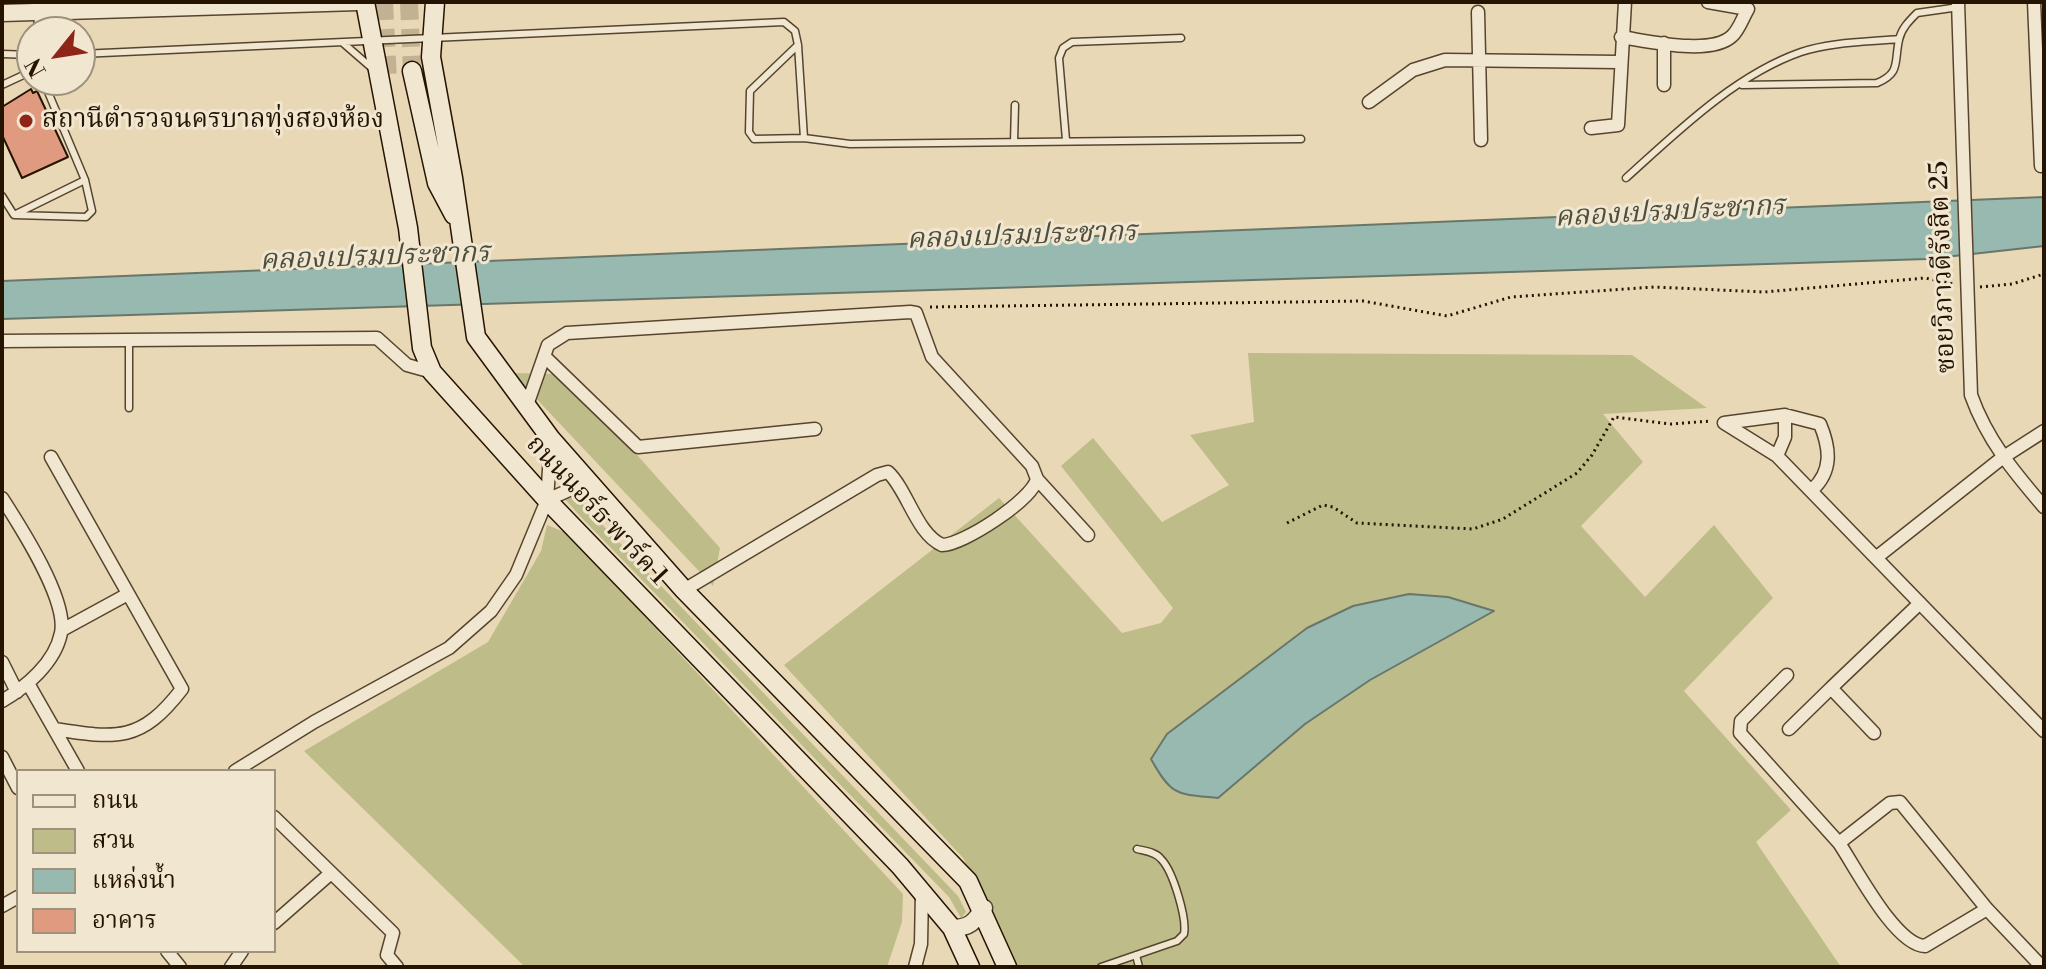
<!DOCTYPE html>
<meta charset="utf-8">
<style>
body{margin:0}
#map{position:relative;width:2046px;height:969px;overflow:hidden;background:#e9d8b6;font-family:"Libre Bodoni","Noto Serif Thai",serif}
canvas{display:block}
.frame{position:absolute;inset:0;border:4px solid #251401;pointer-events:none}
.legend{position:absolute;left:16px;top:769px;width:260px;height:184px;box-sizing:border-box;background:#f1e6d0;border:2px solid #9f927d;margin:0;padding:10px 14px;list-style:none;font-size:24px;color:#251401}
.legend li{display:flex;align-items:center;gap:16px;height:40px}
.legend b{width:40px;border:2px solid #9f927d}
.north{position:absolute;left:16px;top:16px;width:80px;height:80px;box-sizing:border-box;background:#f1e6d0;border:2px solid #9f927d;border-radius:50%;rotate:240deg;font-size:22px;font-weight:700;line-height:32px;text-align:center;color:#251401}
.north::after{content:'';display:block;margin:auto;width:28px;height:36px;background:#8f2418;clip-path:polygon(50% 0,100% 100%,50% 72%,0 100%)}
</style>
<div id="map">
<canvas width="2046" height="969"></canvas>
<div class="frame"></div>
<ul class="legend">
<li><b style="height:10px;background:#f1e6d0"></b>ถนน</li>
<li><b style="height:22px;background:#bebc89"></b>สวน</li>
<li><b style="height:22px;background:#97b9b0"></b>แหล่งน้ำ</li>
<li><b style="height:22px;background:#df9a80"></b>อาคาร</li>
</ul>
<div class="north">N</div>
</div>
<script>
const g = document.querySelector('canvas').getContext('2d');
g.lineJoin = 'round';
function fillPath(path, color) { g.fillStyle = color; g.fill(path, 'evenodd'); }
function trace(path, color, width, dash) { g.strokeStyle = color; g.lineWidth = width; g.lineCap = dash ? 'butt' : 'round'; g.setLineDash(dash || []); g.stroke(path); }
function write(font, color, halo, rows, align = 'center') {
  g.font = font + ' "Libre Bodoni","Noto Serif Thai",serif'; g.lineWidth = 6; g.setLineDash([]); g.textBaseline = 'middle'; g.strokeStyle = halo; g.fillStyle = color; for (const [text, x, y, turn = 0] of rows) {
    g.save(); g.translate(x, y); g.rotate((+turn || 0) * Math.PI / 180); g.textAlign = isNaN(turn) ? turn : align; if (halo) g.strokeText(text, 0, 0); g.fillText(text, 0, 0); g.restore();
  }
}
const green = new Path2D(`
 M1248,353l384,2 75,53 -104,6 40,48 -62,64 64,71 69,-72 59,73 -89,93 107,119 -35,32 85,125h-830l-47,-108 -180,-194 215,-167 123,135 39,-10 12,-15 -112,-142 32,-28 69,84 67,-37 -39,-50 64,-13z
 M512,373l42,1 84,82 82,92 -7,38z
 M568,494h5l385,402 8,16 -5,6 -12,-21 -370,-382 -14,-16z
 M547,525l20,8 336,361 -1,28 -15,45h-362l-221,-216 184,-109 53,-91z`);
const water = new Path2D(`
 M2044,197v49l-117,13 -1925,60v-38z
 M1409,594l39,3 46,14 -124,69 -65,44 -87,74c-41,-4 -46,-1 -67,-39l16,-25 140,-106 46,-22z`);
const building = new Path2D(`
 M31,89l2,4 4,-2 31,66 -46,21 -20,-43v-28z`);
const secondaryTunnel = new Path2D(`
 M384,2l4,79
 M409,2l3,69`);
const path = new Path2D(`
 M1980,287l32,-3 32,-10
 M930,307l433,-6 84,15 64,-19 143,-10 110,5 161,-14 28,6
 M1287,523l36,-18 10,2 24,16 116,6 30,-10 74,-46 15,-18 22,-38 57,7 40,-3`);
const service = new Path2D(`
 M37,32l1,-17
 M343,43l30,26
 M798,45l-48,46 -1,41 5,7 50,-1
 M2,54l30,1
 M80,54l704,-32 11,9 3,14 6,93 46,6 451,-5
 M2,85l30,-14
 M1742,85l135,-2c24,-10 17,-21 22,-43 2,-11 10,-19 18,-27l42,-6
 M1066,140l-7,-82 4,-10 9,-6 109,-4
 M1014,142l1,-37
 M1626,178c51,-46 109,-103 175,-126 30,-10 66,-10 98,-13
 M2,196l12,19 72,2 6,-6 -7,-31 -42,-100
 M16,214l69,-34
 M129,408v-69
 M1136,955l3,12
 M1101,967l76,-26 7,-7c3,-16 -11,-63 -23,-75 -5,-7 -16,-8 -24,-10`);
const minor = new Path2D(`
 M1958,2l13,393c16,45 43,77 73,112
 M2034,2l7,164
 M1478,12l3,128
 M1621,37c27,4 90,19 111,-1 7,-6 11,-19 16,-27l-40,-7
 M1664,43v42
 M1369,102l44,-32 32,-10 174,2
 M1591,128l27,-3 7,-123
 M2,341l375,-3 30,27 25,7
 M544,356l94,91 177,-18
 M526,408l22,-63 19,-12 343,-21 6,1 16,44 100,109 5,13 51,56
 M1777,456l8,-19v-22
 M51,457l131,232c-41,53 -64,50 -128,40
 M1812,490c21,-19 18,-42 8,-66l-35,-9 -61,8 53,33 267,275
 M2,498c18,28 66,102 59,135 -6,30 -35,54 -59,68
 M547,500l40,-18
 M1877,557l125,-99 42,-27
 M684,590l193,-115 11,-3c20,19 28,61 54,73 21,0 90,-45 95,-66
 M62,630l66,-36
 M2,662l15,30
 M1787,675l-46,46 -1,12 99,110
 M29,685l49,86
 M1789,729l42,-41
 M1874,733l-43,-45 89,-85
 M2,757l16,31
 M235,771l79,-49 135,-74 42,-37 25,-36 31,-75 4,-61
 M274,817l119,116 -6,22 10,12
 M2,906l16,-9
 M1987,909l-62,37c-30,-1 -69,-78 -86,-103l51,-40 10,-1 87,107 55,58
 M274,923l57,-50
 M167,951l13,16
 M231,967l11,-16
 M915,967l6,-23 1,-52`);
const tertiary = new Path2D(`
 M2,13l356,-11
 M952,928c18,0 22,-6 32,-20`);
const secondary = new Path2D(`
 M365,2l43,226 14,120 10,24 115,128 353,366 52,62 18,39
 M435,2l-4,55 22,121 23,159 75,102 133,151 284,291 39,86
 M412,71l25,112 17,32`);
const markers = [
 [26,121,8,"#8f2418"]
];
const poiNames = [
 ["สถานีตำรวจนครบาลทุ่งสองห้อง",42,121]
];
const streetNames = [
 ["ซอยวิภาวดีรังสิต 25",1944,267,-92],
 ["ถนนนอร์ธ พาร์ค 1",596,511,47]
];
const waterNames = [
 ["คลองเปรมประชากร",1670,213,-3],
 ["คลองเปรมประชากร",1022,237,-2],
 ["คลองเปรมประชากร",375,258,-2]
];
fillPath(green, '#bebc89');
fillPath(water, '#97b9b0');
trace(water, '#69776a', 2);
fillPath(building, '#df9a80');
trace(building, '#251401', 2);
trace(secondaryTunnel, '#c2b192', 18, [18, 9]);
trace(service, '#56452e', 9);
trace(minor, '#56452e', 15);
trace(tertiary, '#56452e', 19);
trace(secondary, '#251401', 21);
trace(path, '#251401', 3, [2, 4]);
trace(service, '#f1e6d0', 6);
trace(minor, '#f1e6d0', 12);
trace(tertiary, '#f1e6d0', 16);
trace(secondary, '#f1e6d0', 18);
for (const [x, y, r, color] of markers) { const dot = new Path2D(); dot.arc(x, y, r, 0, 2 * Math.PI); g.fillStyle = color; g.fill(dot); trace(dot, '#f1e6d0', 3); }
write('26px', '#251401', '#f1e6d0', poiNames, 'left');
write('26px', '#251401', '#f1e6d0', streetNames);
write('italic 28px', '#4d4e3e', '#f1e6d0', waterNames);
</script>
